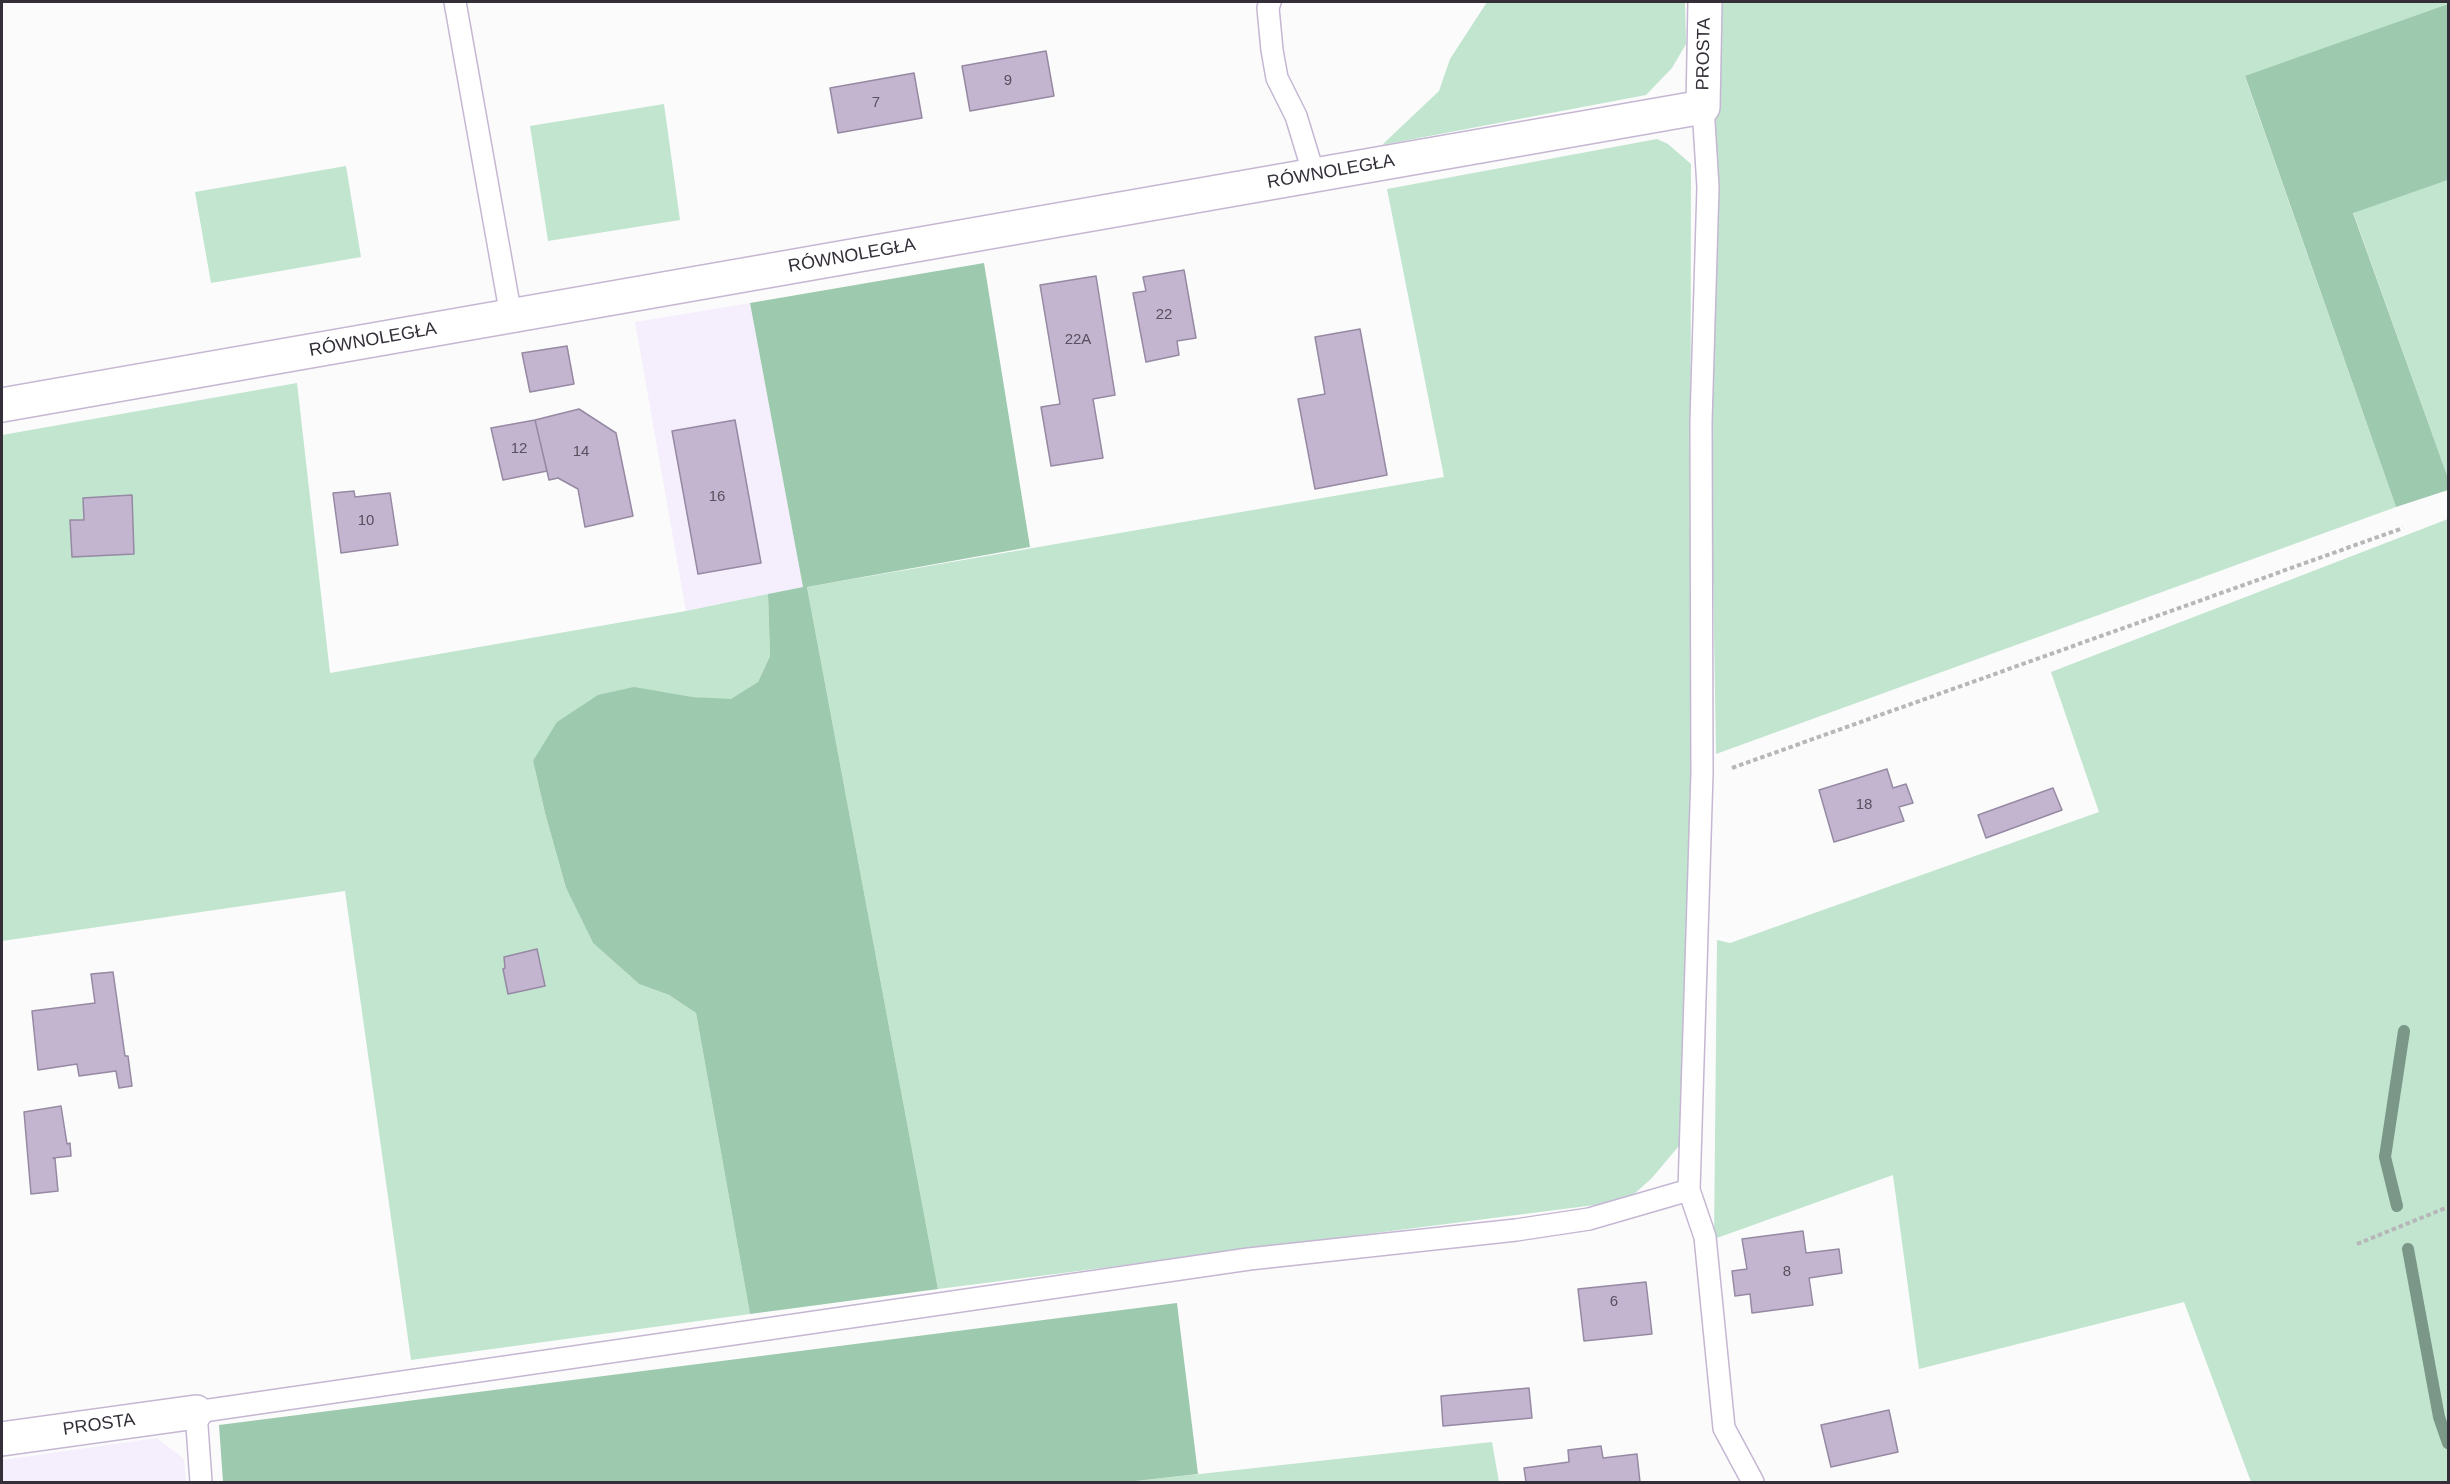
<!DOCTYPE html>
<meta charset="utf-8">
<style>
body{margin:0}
#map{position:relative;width:2450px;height:1484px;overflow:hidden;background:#fbfbfb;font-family:Helvetica,sans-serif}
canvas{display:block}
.frame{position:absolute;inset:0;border:3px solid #332e38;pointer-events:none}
</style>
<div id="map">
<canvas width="2450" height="1484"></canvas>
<div class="frame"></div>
</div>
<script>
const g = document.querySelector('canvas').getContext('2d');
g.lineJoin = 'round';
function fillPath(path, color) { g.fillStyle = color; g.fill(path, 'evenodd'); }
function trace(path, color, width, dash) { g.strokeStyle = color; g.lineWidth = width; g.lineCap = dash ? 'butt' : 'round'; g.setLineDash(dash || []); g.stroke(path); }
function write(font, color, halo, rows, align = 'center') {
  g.font = font + ' Helvetica,sans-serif'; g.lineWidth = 5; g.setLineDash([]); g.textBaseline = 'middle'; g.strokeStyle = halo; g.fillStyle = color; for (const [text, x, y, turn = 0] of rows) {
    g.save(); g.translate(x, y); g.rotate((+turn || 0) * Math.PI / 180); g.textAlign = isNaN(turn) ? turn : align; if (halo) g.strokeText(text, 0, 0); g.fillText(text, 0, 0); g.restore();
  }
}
const built = new Path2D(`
 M750,303l53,284 -117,24 -51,-289z
 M157,1438l27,21 2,23h-184v-22z`);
const green = new Path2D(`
 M1487,2h198l1,42 -14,24 -26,27 -264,50 57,-54 11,-32z
 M1717,2h731v2l-203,73 151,430 -680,247 -7,-421z
 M664,104l16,116 -132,21 -18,-115z
 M1657,139l11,5 23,20 -1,653 -6,323 -33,39 -25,22 -688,88 -131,-702 637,-110 -57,-288z
 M346,166l15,91 -150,26 -16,-91z
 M2448,180v298l-95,-266z
 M297,383l33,290 356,-62 82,-17 2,62 -12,26 -27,18 -39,-3 -159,64 12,52 21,75 27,55 46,41 30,11 27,18 54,301 -339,46 -66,-469 -343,50v-506z
 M2448,519v963h-197l-67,-180 -265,67 -26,-194 -179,64 3,-299 13,3 369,-131 -48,-140z
 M1492,1442l7,40h-372z`);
const forest = new Path2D(`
 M2448,4v176l-95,33 95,265v12l-52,17 -151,-431z
 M984,263l46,284 -223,40 131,702 -188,25 -54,-301 -27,-18 -30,-11 -46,-41 -27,-55 -21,-75 -12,-52 24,-39 41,-27 36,-8 58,10 39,2 27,-17 12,-26 -2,-62 35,-7 -53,-284z
 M1177,1303l21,171 -71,8h-904l-4,-57z`);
const stream = new Path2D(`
 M2397,1206l-12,-49 19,-126
 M2408,1249l31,168 9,26`);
const building = new Path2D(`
 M1046,51l8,45 -84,15 -8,-45z
 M914,73l8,45 -84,15 -8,-45z
 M1184,270l12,68 -19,3 2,14 -33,7 -13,-69 13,-2 -3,-14z
 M1096,276l19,119 -22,4 10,59 -52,8 -10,-59 19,-3 -20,-119z
 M1360,329l27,146 -72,14 -17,-90 27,-5 -10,-57z
 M567,346l7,38 -44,8 -8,-39z
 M579,409l37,24 17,83 -48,11 -7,-38 -20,-11 -9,2 -14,-60z
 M535,420l12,51 -44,9 -12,-52z
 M735,420l26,143 -63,11 -26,-143z
 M354,491l1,6 35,-4 8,52 -57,8 -8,-60z
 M132,495l2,59 -62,3 -2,-37h14l-1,-22z
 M1887,769l6,19 13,-4 7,19 -14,4 5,14 -70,21 -15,-52z
 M2053,788l9,22 -76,28 -8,-23z
 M537,949l8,37 -37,8 -5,-25 2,-1 -1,-11z
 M113,972l12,84h3l4,30 -13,2 -3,-17 -37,5 -2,-12 -39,6 -6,-59 63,-8 -4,-29z
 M61,1106l6,38 3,-1 1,13 -18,2 2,1 3,32 -27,3 -7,-82z
 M1803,1231l3,22 33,-4 3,24 -33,5 4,27 -61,8 -2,-19 -15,2 -3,-25 15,-2 -5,-30z
 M1646,1282l6,52 -68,7 -6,-52z
 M1529,1388l3,30 -89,8 -2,-30z
 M1889,1410l9,42 -67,15 -10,-42z
 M1601,1446l2,12 34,-4 3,28h-114l-2,-14 45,-6 -1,-12z`);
const path = new Path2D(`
 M1732,768l671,-240
 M2357,1244l91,-37`);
const service = new Path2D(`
 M455,2l56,314
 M1270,2l-2,6 4,42 5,28 19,38 18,59
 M1689,1190l16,47 19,191 29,54
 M201,1482l-5,-70 1053,-153 267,-29 73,-11 100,-29 13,-417 -1,-351 7,-235 -5,-80`);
const minor = new Path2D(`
 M2,405l1701,-298 2,-105
 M2,1439l194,-27`);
const numberNames = [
 ["9",1008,81],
 ["7",876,103],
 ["22",1164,315],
 ["22A",1078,340],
 ["12",519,449],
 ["14",581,452],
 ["16",717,497],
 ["10",366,521],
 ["18",1864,805],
 ["8",1787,1272],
 ["6",1614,1302]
];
const streetNames = [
 ["PROSTA",1704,54,-89],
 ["RÓWNOLEGŁA",1331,172,-10],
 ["RÓWNOLEGŁA",852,256,-10],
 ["RÓWNOLEGŁA",373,340,-10],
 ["PROSTA",99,1425,-8]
];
fillPath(built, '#f5eefc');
fillPath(green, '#c1e5cf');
fillPath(forest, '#9dc9ae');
trace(stream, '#7a9787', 12);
fillPath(building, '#c3b5d0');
trace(building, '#9689a3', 1.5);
trace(service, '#c5b7d3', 24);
trace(minor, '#c5b7d3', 36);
trace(path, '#b7b6b9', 4, [4.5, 3]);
trace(service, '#fff', 21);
trace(minor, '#fff', 33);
write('15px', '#57505e', null, numberNames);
write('18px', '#332e38', '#fff', streetNames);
</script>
